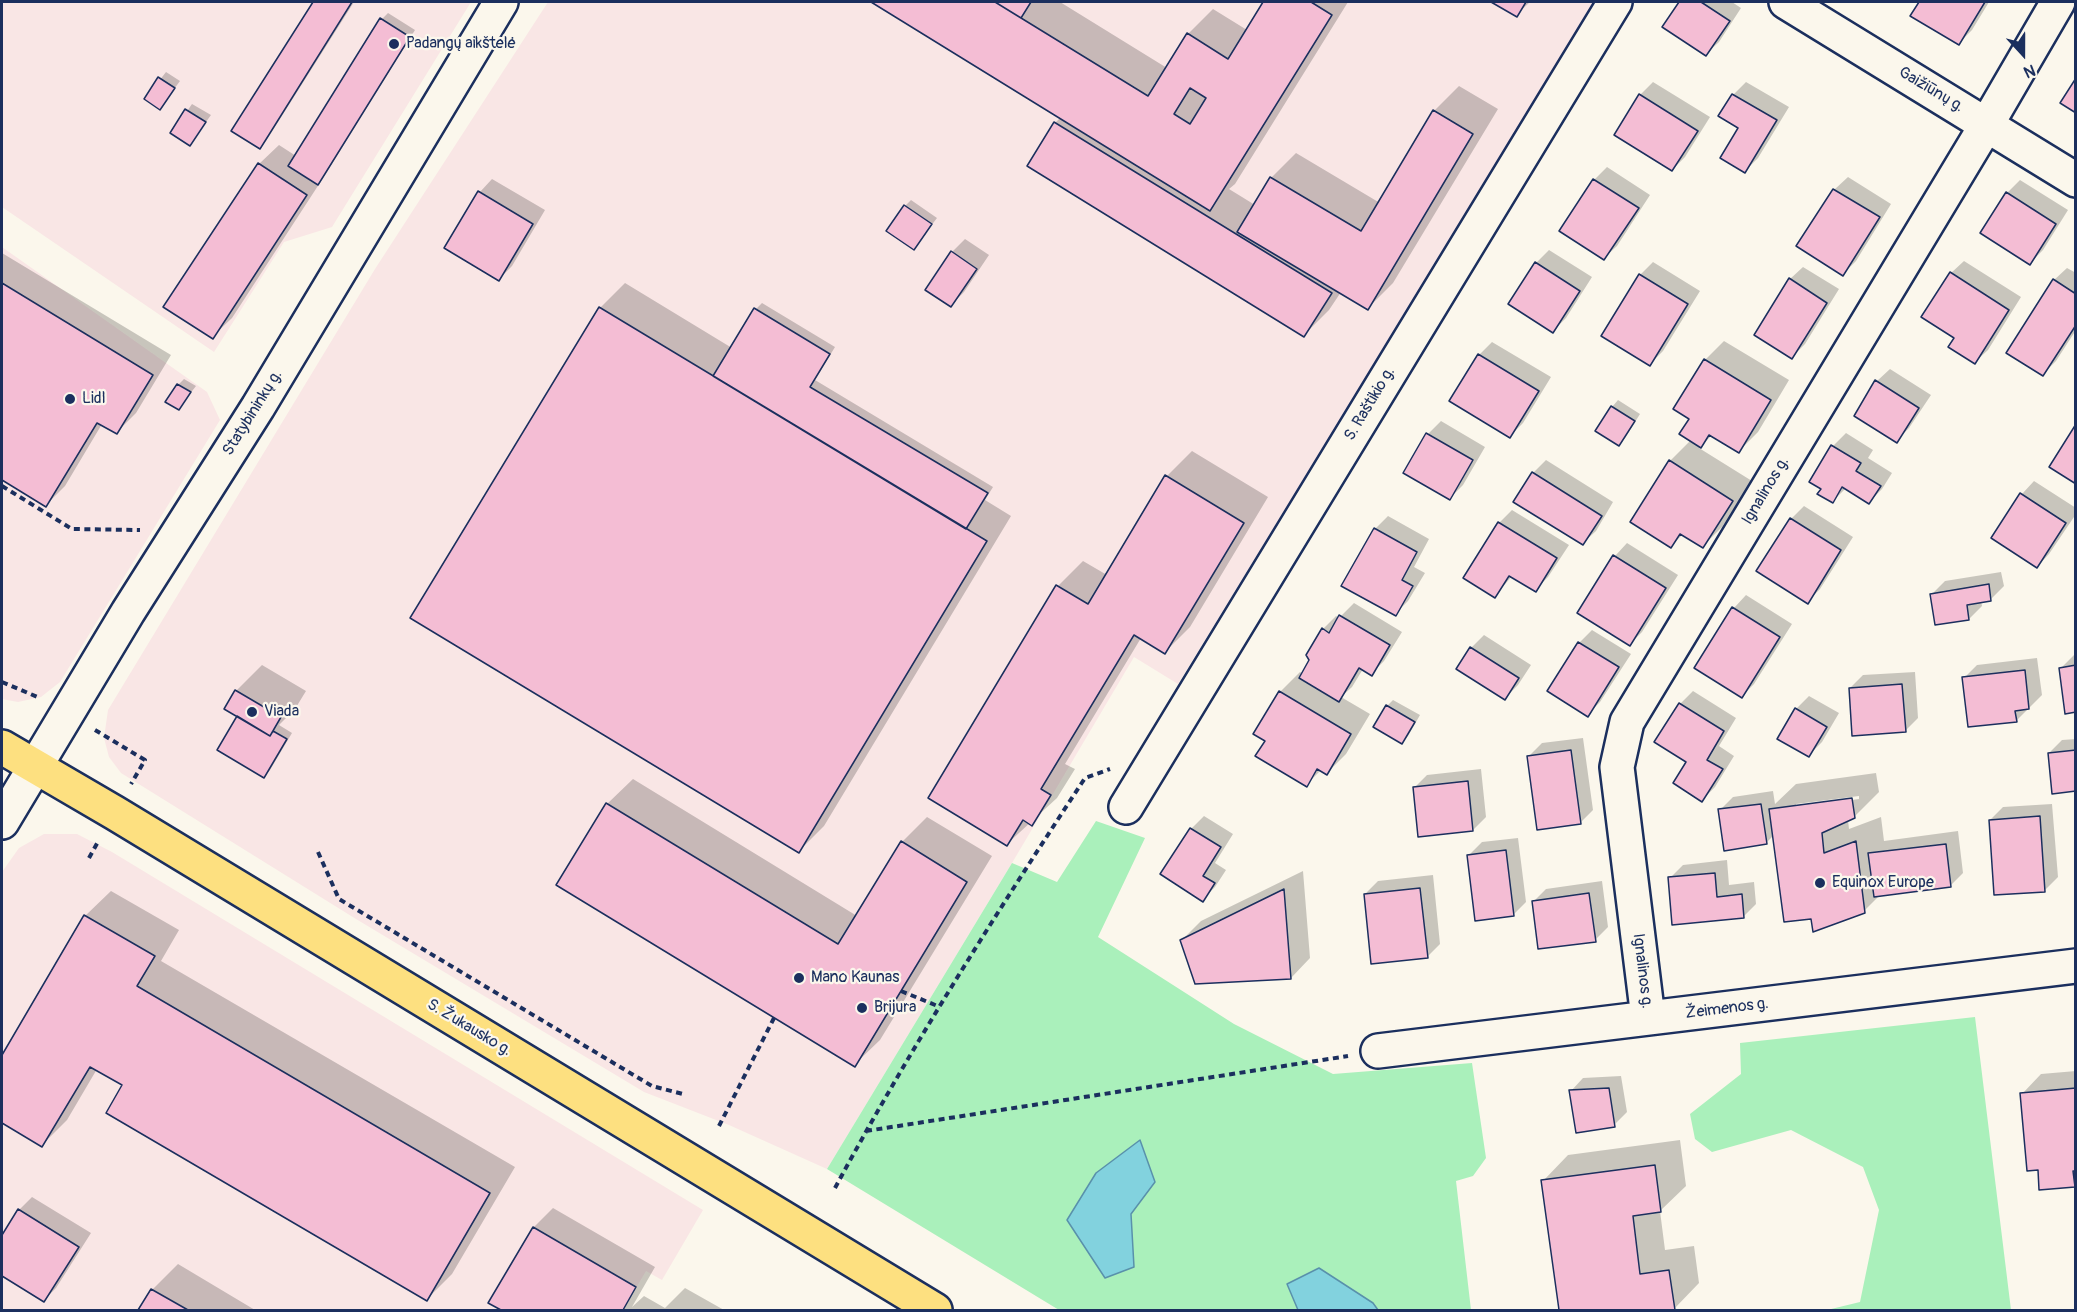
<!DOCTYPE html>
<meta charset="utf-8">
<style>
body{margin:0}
#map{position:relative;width:2077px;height:1312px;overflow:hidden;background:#fbf7ec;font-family:Pangolin,sans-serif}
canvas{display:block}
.frame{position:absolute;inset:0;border:3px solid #1b2f5e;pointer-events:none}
.north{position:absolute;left:1993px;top:24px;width:60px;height:60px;-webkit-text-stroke:4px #fbf7ec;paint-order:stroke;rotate:159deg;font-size:16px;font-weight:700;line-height:24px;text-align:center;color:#1b2f5e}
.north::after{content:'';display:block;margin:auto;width:21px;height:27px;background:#1b2f5e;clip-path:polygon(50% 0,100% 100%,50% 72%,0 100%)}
</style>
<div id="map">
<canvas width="2077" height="1312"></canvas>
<div class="frame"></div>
<div class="north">N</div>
</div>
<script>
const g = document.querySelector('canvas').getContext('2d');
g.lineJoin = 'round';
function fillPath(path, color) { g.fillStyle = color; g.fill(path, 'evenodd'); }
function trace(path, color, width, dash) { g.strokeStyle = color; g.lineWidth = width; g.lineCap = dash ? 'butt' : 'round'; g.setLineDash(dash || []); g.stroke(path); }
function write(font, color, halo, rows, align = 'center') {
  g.font = font + ' Pangolin,sans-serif'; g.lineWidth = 4.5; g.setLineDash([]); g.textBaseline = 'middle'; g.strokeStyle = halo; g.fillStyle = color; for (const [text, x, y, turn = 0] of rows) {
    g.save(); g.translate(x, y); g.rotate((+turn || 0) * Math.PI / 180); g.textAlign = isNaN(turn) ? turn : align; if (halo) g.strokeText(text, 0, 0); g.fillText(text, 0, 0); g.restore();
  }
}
const built = new Path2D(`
 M2,2h469l-139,225 -48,15 -70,110 -212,-145z
 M548,2h1048l-418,682 -44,-27 -122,206 -185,306 -98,-44 -85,-33 -288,-173 -235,-146 -12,-16 -5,-19 4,-28 267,-441z
 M2,247l205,145 13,28 -160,262 -19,15 -23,5 -16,-3z
 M44,834h33l35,18 591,358 -41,70 -16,-9 -23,39h-621v-438l17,-24z`);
const green = new Path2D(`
 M1096,821l49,17 -47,99 136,87 99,50 139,-11 14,95 -13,18 -17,5 15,129h-412l-232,-141 185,-306 45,19z
 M1975,1017l36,293h-184l33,-8 19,-92 -16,-43 -72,-37 -79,22 -17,-13 -5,-25 51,-40 -1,-31z`);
const water = new Path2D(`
 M1140,1140l15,42 -24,32 3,53 -29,11 -38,-58 29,-47z
 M1319,1268l54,35 5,7h-80l-11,-26z`);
const shadow = new Path2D(`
 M315,2h39l-88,139 -6,6 -27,-16z
 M874,2h186l107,66 21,-34 25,-25 34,21 18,-28h83l-113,182 -6,5 26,16 16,-27 25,-25 84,50 54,-92 25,-25 39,23 -105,174 -25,25 -27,-16 -12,18 -25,25 -275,-170 26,-42 6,-6z
 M1494,2h36l-14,13z
 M1681,2h51l9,6 -22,34 -13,12 -42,-27z
 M1921,2h68l-17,28 -13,13 -47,-27z
 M388,13l27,17 -90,145 -93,143 -20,19 47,-173 20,-19 17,11 86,-137z
 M166,72l14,9 -20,27 -14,-10z
 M1653,82l57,35 -25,40 -13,13 -32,-75z
 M1746,82l43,25 -31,51 -13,13 -5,-44 -20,-11 13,-21z
 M192,104l19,11 -21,29 -18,-11z
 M1607,167l43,28 -33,51 -13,12 -43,-28 33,-50z
 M1848,177l43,27 -35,57 -13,13 -44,-28 36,-57z
 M492,179l53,31 -33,56 -13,13 -53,-32 34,-55z
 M2020,180l48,30 -25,40 -13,13 -23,-70z
 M911,200l26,18 -23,30 -9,-42z
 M965,239l24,16 -25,37 -13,13 1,-53z
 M1549,250l43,27 -26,41 -13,13 -42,-27 25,-41z
 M2,253l169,102 -35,58 -20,20 -14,-9 -37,62 -19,19 -44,-27z
 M1964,261l57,36 -33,53 -13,12 -19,-25 -5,-64z
 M1653,262l47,29 -37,60 -13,13 -47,-28 37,-61z
 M1803,267l36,22 -34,55 -13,13 -2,-78z
 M2067,268l9,5v57l-20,31 -13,13 11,-94z
 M625,283l107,65 24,-39 6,-6 73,44 -20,33 178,107 -8,13 26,16 -187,310 -25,25 -199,-543z
 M1724,341l65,39 -31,52 -19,19 -27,-16 -13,13 53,33 -30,46 -19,19 -20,-12 -12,12 -1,-85 21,-21 14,-80z
 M1492,342l59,35 -28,46 -13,13 -59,-36 28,-45z
 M1890,369l41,26 -22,33 -13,13 -19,-60z
 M184,379l12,7 -17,22 -1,-23z
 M1618,400l22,14 -15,24 -6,6 -7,-37z
 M1441,421l44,26 -22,38 -13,13 -22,-64z
 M1846,433l27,17 -5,8 24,15 -10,16 -13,13 -23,-14 -13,13v-55z
 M1192,451l76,46 -78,130 -25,25 -24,-14 -76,126 10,5 -18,29 -50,46 51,-258 25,-25 24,14 60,-99z
 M1546,460l67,42 -17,29 -13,12 -50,-70z
 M2034,481l42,27v6l-27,40 -12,13 -15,-73z
 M1804,506l49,31 -33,52 -13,13 -16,-83z
 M1512,510l57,35 -21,32 -13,13 -23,-14 -17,20 -30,-19 34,-54z
 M1388,516l41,23 -15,28 11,6 -17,28 -13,13 -20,-85z
 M1627,543l51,32 -36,57 -12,12 -15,-88z
 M2001,572l3,14 -13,13 -10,2 1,5 -13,13 -37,-25 13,-13z
 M1746,595l46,29 -38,60 -13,13 -45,-29 38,-60z
 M1354,603l48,29 -18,29 -13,13 -8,-5 -11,18 -11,10 29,17 -24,40 -19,19 -6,-3 -15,15 -39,-44 -12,-7 25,-42 20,-20 3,2 8,-14 12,-31 13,-13 3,2z
 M1592,630l39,24 -31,48 -13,13 -38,-24 30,-48z
 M1484,635l47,30 -13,20 -13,13 -34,-50z
 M2074,655h2v56l-15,-43z
 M2037,658l5,37 -26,26 -52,-43 13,-13z
 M262,665l44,26 -11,18 -16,16 13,8 -22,37 -6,6 -25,-60 -13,-8 10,-17z
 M1915,672l3,46 -13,13 -55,-43 13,-13z
 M1693,691l43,27 -17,28 15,10 -19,31 -13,13 -14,-38 -8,-58z
 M1809,696l30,17 -17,29 -13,13 -13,-46z
 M1393,700l27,15 -12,21 -6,6 -27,-16 12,-20z
 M1583,738l10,72 -13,13 -51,-67 13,-13z
 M2076,739v51l-27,-37 13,-13z
 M1481,769l5,48 -13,13 -59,-42 13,-13z
 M1876,773l3,19 -25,25 -6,3 1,9 32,-12 3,24 74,-10 5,42 -13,13 -70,9 -16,16 -52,6 -38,-82 -8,8 -46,-33 13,-13 40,-6 2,13 21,-20zM1859,796v3l-63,8v-3z
 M633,779l224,137 45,-74 25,-25 65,39 -112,184 -26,25 -247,-261z
 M2052,804l6,73 -13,13 -55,-70 13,-13z
 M1204,816l29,18 -18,29 11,7 -11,17 -13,13 -40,-26 29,-45z
 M1518,838l8,64 -13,13 -44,-60 13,-13z
 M1727,860l2,25 25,-3 2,22 -13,13 -73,-39 13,-13z
 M1303,871l7,87 -19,20 -109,-38 19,-19z
 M1433,875l7,69 -13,13 -62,-63 13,-13z
 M1602,881l6,46 -13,13 -62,-38 13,-13z
 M111,891l68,39 -18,31 354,206 -63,107 -25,25 -303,-214 -27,-16 -30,51 -25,25 -40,-24v-63l83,-142z
 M2076,1071v113l-2,1 -35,-17 -17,-74 19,-20z
 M1621,1076l6,36 -13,13 -43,-34 12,-13z
 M1680,1140l6,46 -26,25 5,39 29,-4 5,37 -25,26 -14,1h-100l-17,-129 25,-26z
 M32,1197l59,36 -35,55 -12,12 -42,-26v-36l17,-28z
 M553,1208l102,59 -23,40 12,-11 21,12 20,-20 39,22h-220l-14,-8 44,-75z
 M178,1264l77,46h-115l12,-20z`);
const building = new Path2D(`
 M313,2h39l-92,147 -29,-18z
 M871,2h124l153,94 39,-63 41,26 35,-57h48l21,13 -122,196zM1190,88l16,10 -16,26 -16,-10z
 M995,2h36l-10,16z
 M1491,2h35l-9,15z
 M1679,2h22l29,19 -24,35 -44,-29z
 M1919,2h66l-26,43 -49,-29z
 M380,18l30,19 -92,148 -30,-19z
 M158,77l17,11 -15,22 -16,-11z
 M2076,78v35l-16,-10z
 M1639,94l59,37 -26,40 -58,-36z
 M1732,94l45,26 -32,53 -25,-15 18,-30 -20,-12z
 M185,109l21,13 -16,24 -20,-13z
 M1433,110l40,24 -105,176 -131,-78 33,-55 91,54z
 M1054,122l278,171 -28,44 -277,-171z
 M258,163l49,32 -94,144 -50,-32z
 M1593,179l46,29 -35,52 -45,-29z
 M1833,189l47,28 -37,59 -47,-30z
 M478,191l55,33 -34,57 -55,-33z
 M2006,192l50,32 -26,41 -50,-32z
 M904,205l28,19 -18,26 -28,-19z
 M951,251l26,18 -26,38 -26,-17z
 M1535,262l45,29 -27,42 -45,-29z
 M1950,272l59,38 -34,54 -27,-17 6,-9 -33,-21z
 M1639,274l49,30 -38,62 -49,-30z
 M1789,278l38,25 -35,56 -38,-24z
 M2053,279l23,15v31l-33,51 -37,-23z
 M2,283l151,92 -36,59 -20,-11 -51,84 -44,-27z
 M599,307l388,234 -188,312 -389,-235z
 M754,308l76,46 -20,33 178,106 -22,36 -253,-153z
 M1478,354l61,37 -29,47 -61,-37z
 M1704,359l67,41 -32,53 -30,-18 -8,13 -22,-14 10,-15 -16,-10z
 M1875,380l44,28 -22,35 -43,-27z
 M177,384l14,8 -12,18 -14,-8z
 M1611,406l24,15 -16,25 -24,-15z
 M2076,424v60l-27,-17z
 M1426,433l47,27 -23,40 -47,-27z
 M1831,445l30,18 -5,8 25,15 -12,18 -27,-17 -9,16 -16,-9 4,-5 -12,-7z
 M1669,460l64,41 -30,47 -23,-14 -9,14 -41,-26z
 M1532,472l70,44 -19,29 -70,-43z
 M1165,475l79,48 -79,131 -31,-19 -93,154 10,6 -19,31 -9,-6 -16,26 -79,-48 128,-213 32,19z
 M2020,493l46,30 -29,45 -46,-30z
 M1790,518l51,32 -33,54 -52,-33z
 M1498,522l59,36 -21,34 -27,-16 -14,22 -32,-20z
 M1374,528l43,24 -15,28 11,6 -17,30 -55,-30z
 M1613,555l53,33 -36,58 -53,-33z
 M1989,584l2,17 -24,4 2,15 -34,5 -5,-31z
 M1732,607l48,30 -38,61 -48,-30z
 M1339,615l51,30 -18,31 -13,-8 -20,34 -40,-24 10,-18 -3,-5 16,-27 7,5z
 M1578,642l41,25 -31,50 -41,-26z
 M1470,647l49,31 -14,22 -49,-31z
 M2076,665v47l-11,2 -6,-46z
 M2025,670l4,39 -14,2 2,11 -49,5 -6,-50z
 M1902,684l4,48 -54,4 -3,-48z
 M235,690l46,27 -11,19 -46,-27z
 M1279,691l72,43 -24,41 -10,-6 -10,18 -52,-31 10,-15 -12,-7z
 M1679,703l45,28 -17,29 16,9 -21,33 -29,-19 13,-21 -32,-20z
 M1386,705l29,17 -13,22 -29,-17z
 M1795,708l32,19 -18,30 -32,-18z
 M237,716l33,20 3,-5 14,8 -23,39 -47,-28z
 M1571,750l10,74 -44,6 -10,-74z
 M2076,750v41l-24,3 -4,-41z
 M1468,781l5,50 -55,6 -5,-50z
 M1852,798l3,20 -33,15 2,20 32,-12 9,72 -52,19 -2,-13 -27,3 -15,-113z
 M606,803l232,141 63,-103 66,41 -112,185 -299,-182z
 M1761,804l6,40 -43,7 -6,-42z
 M2040,816l5,76 -51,3 -5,-75z
 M1190,828l31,19 -18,29 12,7 -12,19 -43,-28z
 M1946,844l5,43 -77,10 -6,-44z
 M1506,850l8,66 -39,5 -8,-66z
 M1715,873l2,24 25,-3 2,24 -72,7 -4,-48z
 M1420,888l8,70 -57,6 -7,-70z
 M1284,889l7,90 -96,5 -15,-44z
 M1589,893l7,49 -58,7 -6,-48z
 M84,915l71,41 -18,30 353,207 -63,108 -321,-188 16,-28 -32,-18 -48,80 -40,-24v-68z
 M1609,1088l6,39 -39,6 -7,-43z
 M2076,1088v83h-3l2,16 -36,3 -1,-20 -11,1 -7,-78z
 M1655,1165l6,47 -28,4 7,58 29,-4 6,40h-116l-18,-130z
 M18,1209l61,38 -35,55 -42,-26v-41z
 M533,1227l103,60 -13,23h-122l-13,-7z
 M151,1289l37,21h-50z`);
const path = new Path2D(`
 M2,486l70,43 68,1
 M2,682l38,16
 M95,730l50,30 -14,24
 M318,852l21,47 313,187 31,8
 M89,858l10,-18
 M901,991l39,16
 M719,1126l55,-108
 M866,1131l482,-75
 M835,1188c76,-141 162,-276 250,-410l25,-9`);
const minor = new Path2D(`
 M1786,2l290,178
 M1126,807l489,-805
 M2,822l126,-210 130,-205 243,-405
 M1648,1018l-31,-251 10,-45 360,-598 71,-122
 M1378,1051l698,-85`);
const major = new Path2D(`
 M2,747l113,66 820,497`);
const markers = [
 [394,44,6,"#1b2f5e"],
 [70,399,6,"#1b2f5e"],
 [252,712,6,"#1b2f5e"],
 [1820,883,6,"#1b2f5e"],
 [799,978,6,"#1b2f5e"],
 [862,1008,6,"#1b2f5e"]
];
const poiNames = [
 ["Padangų aikštelė",406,44],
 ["Lidl",82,399],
 ["Viada",264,712],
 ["Equinox Europe",1832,883],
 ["Mano Kaunas",811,978],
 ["Brijura",874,1008]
];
const streetNames = [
 ["Gaižiūnų g.",1931,90,31],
 ["S. Raštikio g.",1370,404,-59],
 ["Statybininkų g.",253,413,-58],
 ["Ignalinos g.",1766,491,-59],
 ["Ignalinos g.",1642,971,83],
 ["Žeimenos g.",1727,1009,-7],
 ["S. Žukausko g.",469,1028,31]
];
fillPath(built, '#f9e6e5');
fillPath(green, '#aaf0bb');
fillPath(water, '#82d2de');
trace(water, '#5991ab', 1.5);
fillPath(shadow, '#0003');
fillPath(building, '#f4bdd4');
trace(building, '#1b2f5e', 1.5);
trace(minor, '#1b2f5e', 38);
trace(major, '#1b2f5e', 38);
trace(path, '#1b2f5e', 4, [6, 4.5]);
trace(minor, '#fbf7ec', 33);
trace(major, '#fde080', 33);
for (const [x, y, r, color] of markers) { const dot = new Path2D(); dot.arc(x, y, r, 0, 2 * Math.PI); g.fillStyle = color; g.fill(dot); trace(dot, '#fbf7ec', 2); }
write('16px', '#1b2f5e', '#fbf7ec', poiNames, 'left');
write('16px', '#1b2f5e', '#fbf7ec', streetNames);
</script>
